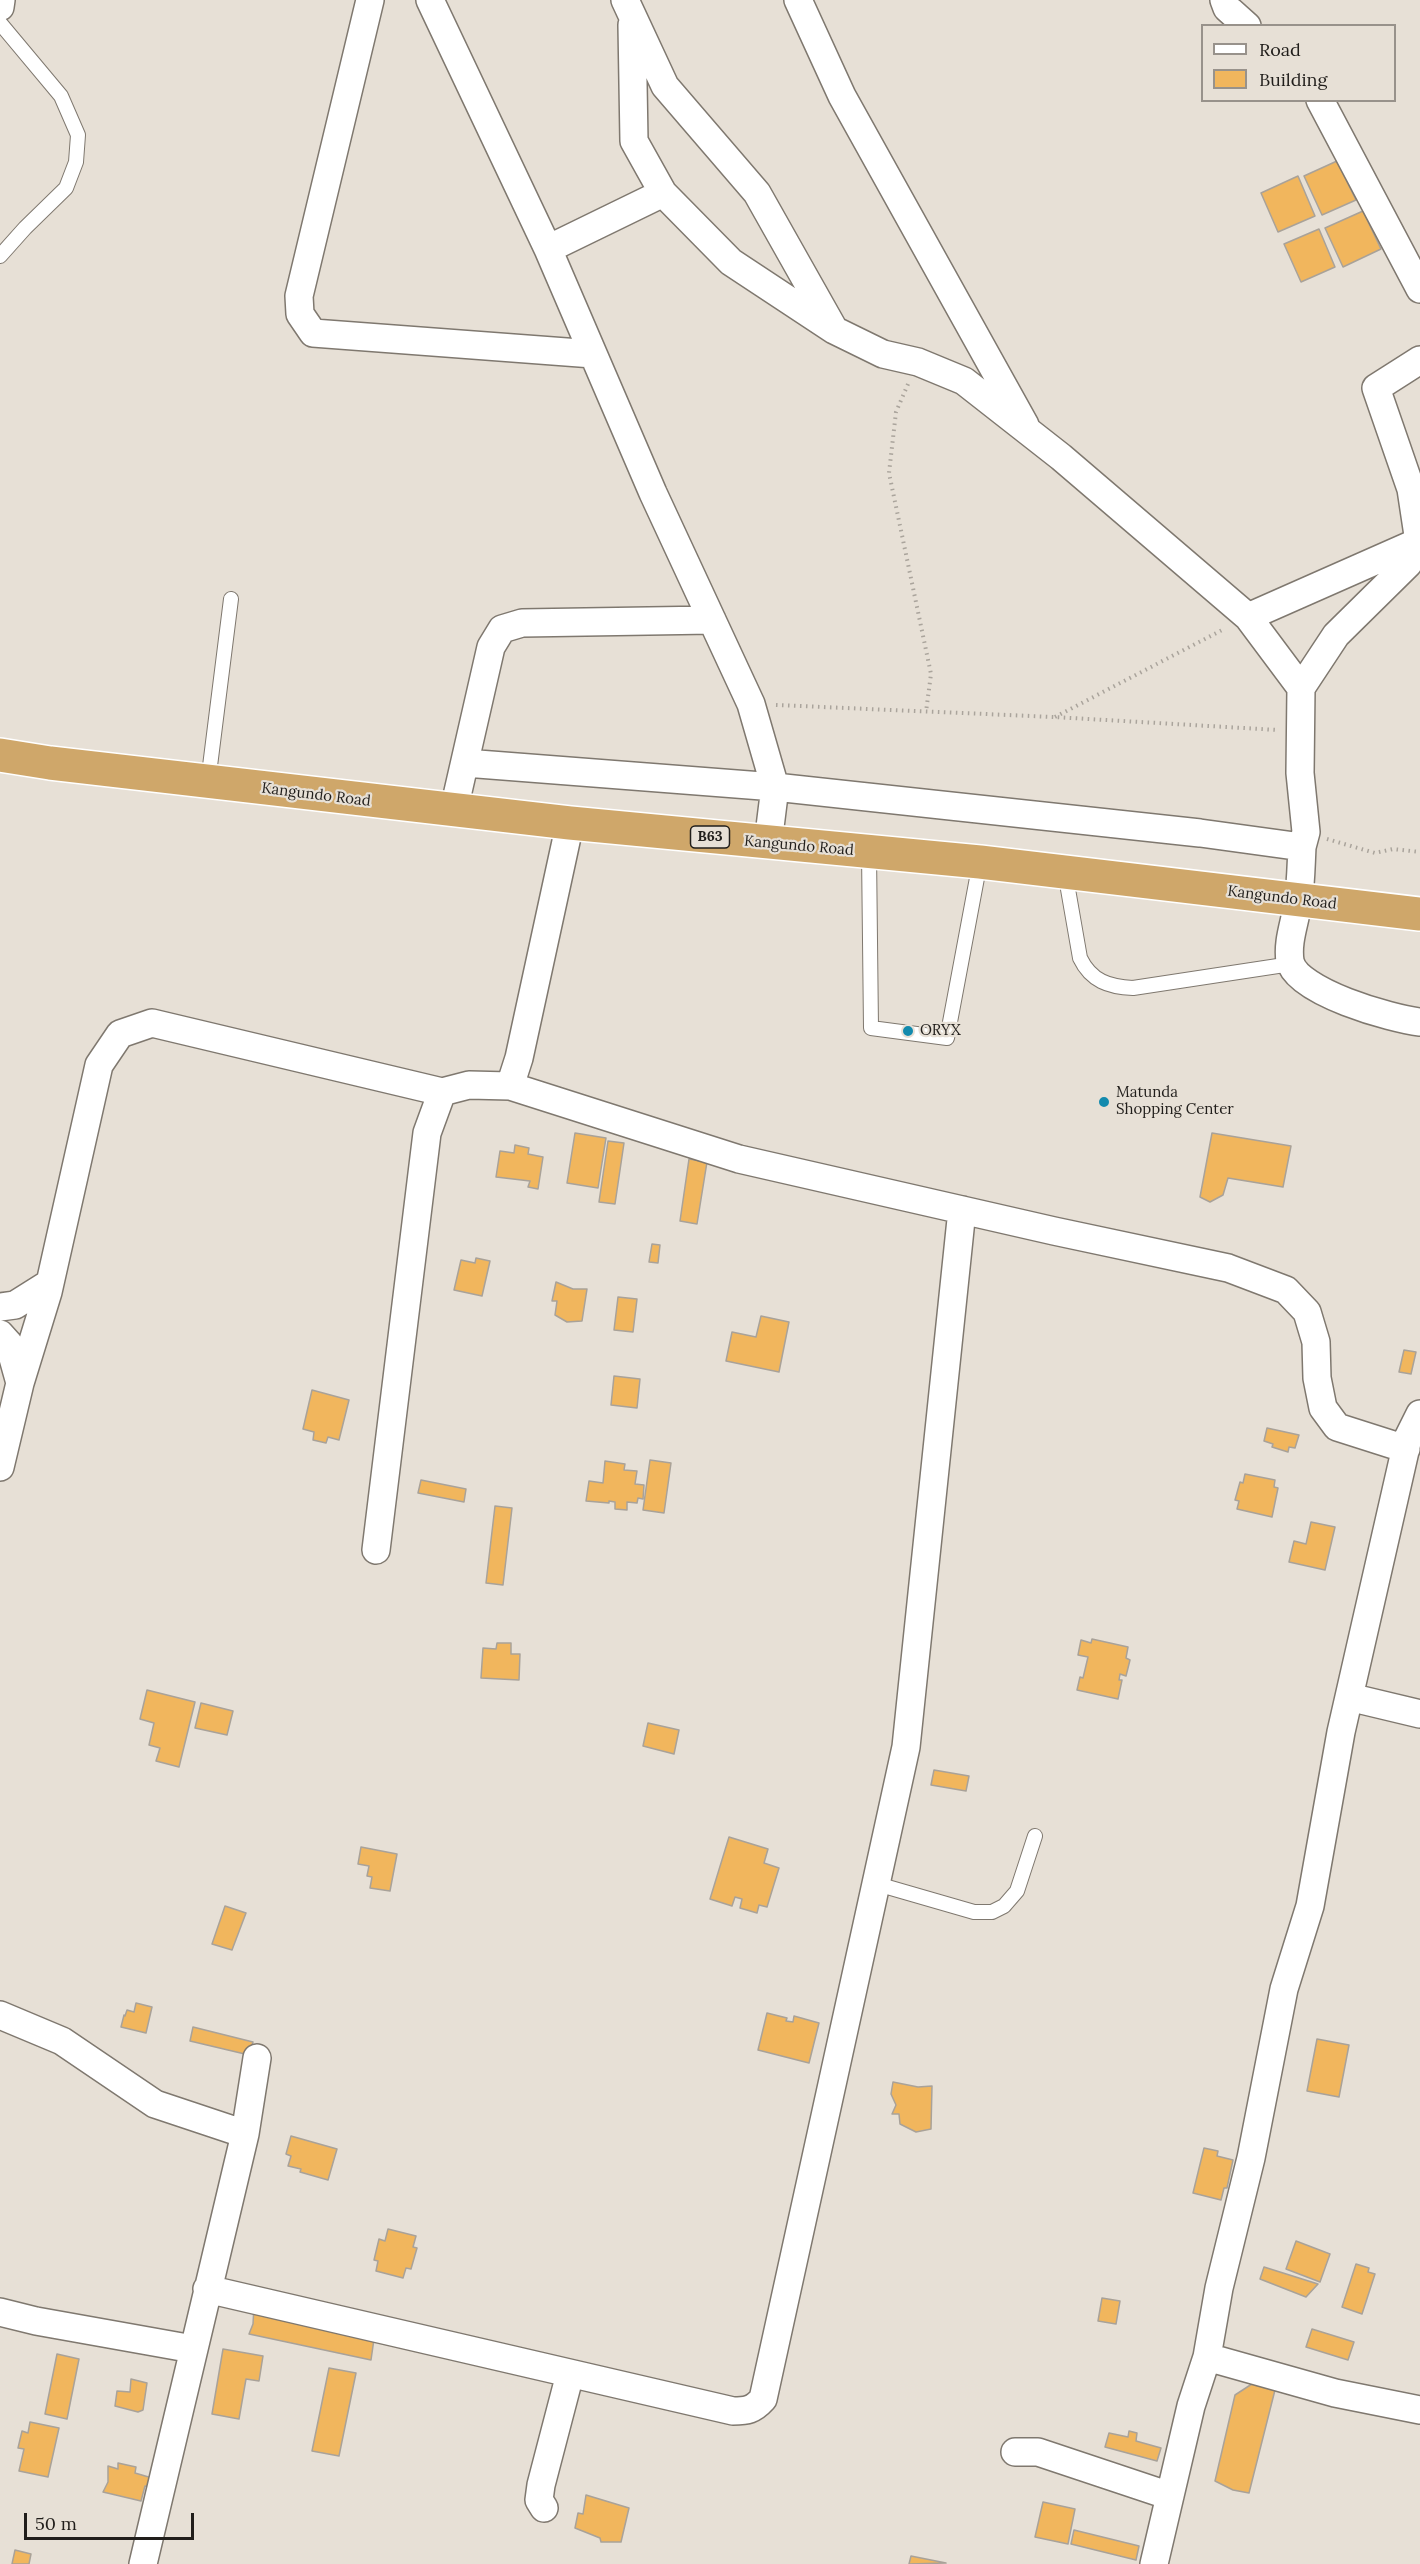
<!DOCTYPE html>
<style>
body{margin:0}
#map{position:relative;width:1420px;height:2564px;overflow:hidden;background:#e7e0d6;font-family:Lora,serif}
canvas{display:block}
.legend{position:absolute;left:1201px;top:24px;width:195px;height:78px;box-sizing:border-box;background:#e7e0d6;border:2px solid #98928b;margin:0;padding:8px 10px;list-style:none;font-size:18px;color:#211e1b}
.legend li{display:flex;align-items:center;gap:12px;height:30px}
.legend b{width:30px;border:2px solid #98928b}
.scale{position:absolute;left:24px;top:2513px;width:170px;height:27px;box-sizing:border-box;border:3px solid #211e1b;border-top:0;padding-left:8px;font-size:18px;line-height:21px;white-space:nowrap;color:#211e1b;-webkit-text-stroke:4px #e7e0d6;paint-order:stroke}
</style>
<div id="map">
<canvas width="1420" height="2564"></canvas>
<ul class="legend">
<li><b style="height:8px;background:#fff"></b>Road</li>
<li><b style="height:16px;background:#f1b65d"></b>Building</li>
</ul>
<div class="scale">50 m</div>
</div>
<script>
const g = document.querySelector('canvas').getContext('2d');
g.lineJoin = 'round';
function fillPath(path, color) { g.fillStyle = color; g.fill(path, 'evenodd'); }
function trace(path, color, width, dash) { g.strokeStyle = color; g.lineWidth = width; g.lineCap = dash ? 'butt' : 'round'; g.setLineDash(dash || []); g.stroke(path); }
function write(font, color, halo, rows, align = 'center') {
  g.font = font + ' Lora,serif'; g.lineWidth = 4.5; g.setLineDash([]); g.textBaseline = 'middle'; g.strokeStyle = halo; g.fillStyle = color; for (const [text, x, y, turn = 0] of rows) {
    g.save(); g.translate(x, y); g.rotate((+turn || 0) * Math.PI / 180); g.textAlign = isNaN(turn) ? turn : align; if (halo) g.strokeText(text, 0, 0); g.fillText(text, 0, 0); g.restore();
  }
}
const building = new Path2D(`
 M1337,161l19,39 -34,15 -18,-39z
 M1298,176l17,40 -37,16 -17,-39z
 M1363,211l18,38 -38,18 -18,-39z
 M1319,229l16,38 -34,15 -17,-38z
 M575,1133l31,5 -8,50 -31,-5z
 M1212,1133l79,13 -8,41 -55,-9 -5,17 -13,7 -10,-5z
 M608,1141l16,2 -9,61 -16,-2z
 M515,1145l14,3 -1,6 15,3 -5,32 -10,-2 2,-6 -34,-4 4,-26 14,2z
 M689,1159l18,3 -10,62 -17,-3z
 M652,1244l8,1 -2,18 -9,-1z
 M476,1258l14,3 -8,35 -28,-6 7,-30 14,3z
 M556,1282l17,7h14l-5,32 -15,1 -12,-7 2,-14h-5z
 M618,1297l19,2 -4,33 -19,-2z
 M761,1316l28,6 -10,50 -53,-11 6,-29 24,5z
 M1404,1350l12,2 -5,22 -12,-2z
 M614,1376l26,3 -3,29 -26,-3z
 M312,1390l37,10 -10,40 -11,-3 -2,6 -13,-3 1,-8 -11,-3z
 M1267,1428l32,7 -4,13 -6,-1 -1,5 -16,-5 1,-3 -9,-3z
 M650,1460l21,3 -7,50 -21,-3z
 M605,1461l20,3 -1,6 13,1 -2,13 9,1 -1,14 -5,-1 -1,5 -10,-1v8l-12,-1v-7l-6,-1v2l-23,-2 3,-20 14,2z
 M1245,1474l30,6 -1,7 4,1 -6,29 -35,-8 2,-8 -4,-1 5,-18 3,1z
 M421,1480l45,9 -2,13 -46,-9z
 M495,1506l17,2 -9,77 -17,-2z
 M1311,1522l24,5 -10,43 -36,-8 5,-21 12,3z
 M1092,1639l36,8 -2,11 4,2 -4,16 -6,-2 -1,6h3l-4,19 -41,-9 3,-13 3,1 5,-21 -10,-2 3,-15 10,3z
 M497,1643h14v11h9l-1,26 -38,-2 2,-30 13,1z
 M147,1690l48,12 -16,65 -23,-6 4,-13 -11,-3 5,-22 -14,-4z
 M201,1703l32,8 -6,24 -32,-7z
 M648,1723l31,7 -5,24 -31,-8z
 M934,1770l35,6 -3,15 -35,-6z
 M729,1837l39,12 -4,14 15,5 -12,39 -8,-2 -2,8 -17,-5 2,-9 -7,-2 -3,9 -22,-7z
 M361,1847l36,7 -7,37 -20,-3 2,-11 -5,-1 2,-10 -11,-2z
 M225,1906l21,7 -14,37 -20,-6z
 M136,2003l16,4 -6,26 -25,-6 3,-12 1,1 2,-6 7,2z
 M767,2013l20,5 -1,3 7,1 1,-6 25,7 -10,40 -51,-13z
 M193,2027l60,15 -4,13 -59,-14z
 M1317,2039l32,6 -10,52 -32,-6z
 M893,2082l25,5 14,-1 -1,43 -15,3 -16,-8 -1,-10h-7l4,-9 -5,-11z
 M291,2136l46,13 -9,31 -28,-8 1,-3 -13,-3 3,-10 -5,-2z
 M1204,2148l14,3 -1,5 16,4 -6,28h-3l-3,12 -28,-7z
 M388,2229l28,7 -3,11 4,1 -6,21 -5,-1 -3,10 -27,-7 2,-10 -4,-1 5,-21 6,2z
 M1296,2241l34,13 -10,28 -34,-13z
 M1356,2264l13,4 -1,4 7,2 -13,40 -20,-7z
 M1264,2267l54,17 -12,13 -46,-18z
 M1102,2298l18,3 -4,23 -18,-3z
 M254,2306l121,26 -4,28 -122,-26 4,-10z
 M1312,2329l42,13 -6,18 -42,-13z
 M223,2349l40,7 -4,25 -13,-2 -7,40 -27,-5z
 M57,2354l22,5 -12,60 -22,-5z
 M329,2368l27,5 -17,83 -27,-5z
 M131,2379l16,4 -4,27 -5,2 -23,-6 2,-15 13,1z
 M1258,2380l18,6 -27,107 -16,-3 -18,-9 20,-86z
 M30,2422l29,6 -11,49 -29,-6 5,-22 -6,-1 4,-17 6,2z
 M1129,2431l8,2 -1,8 25,7 -4,13 -52,-14 4,-14 19,4z
 M118,2463l18,4 -1,6 17,5 -2,9 -5,-1 -4,15 -38,-9 5,-10v-16l10,3z
 M586,2495l43,13 -8,34h-20l-1,-4 -25,-10 3,-15 5,1z
 M1043,2502l32,7 -7,35 -33,-7z
 M1074,2530l65,16 -3,14 -65,-16z
 M15,2550l16,4 -2,10h-17z
 M911,2556l35,7 -37,1z`);
const path = new Path2D(`
 M908,384l-12,28 -7,61 42,201 -5,38
 M776,705l278,12 224,13
 M1055,717l169,-88
 M1327,839l48,14 18,-4 27,3`);
const service = new Path2D(`
 M0,23l61,73 17,39 -2,27 -10,26 -41,40 -25,28
 M208,782l23,-183
 M869,853l2,175 76,10 33,-176
 M1065,872l15,86c11,23 29,29 53,30l158,-24
 M877,1884l97,28h18l12,-6 13,-15 18,-55`);
const minor = new Path2D(`
 M370,0l-71,296 1,18 13,19 280,21
 M430,0l118,249 105,244 98,211 24,83 -310,-24
 M625,0l40,86 92,107 75,133
 M798,0l44,96 183,329
 M1224,0l3,8 20,18
 M0,7l1,-7
 M632,25l2,116 29,52
 M1320,100l100,189
 M548,249l115,-56 68,69 103,68 49,24 35,8 46,19 97,76 187,160 53,71
 M1248,617l172,-76
 M454,809l37,-162 11,-18 20,-6 190,-3
 M768,843l7,-56 425,46 102,14 4,-15 -6,-59 1,-85 35,-53 72,-71 11,-22 -8,-53 -35,-101 44,-28
 M1302,847c-1,18 -1,37 -4,55 -3,21 -11,39 -8,59 6,31 102,58 130,61
 M510,1086l9,-28 51,-235
 M0,1307l15,-2 35,-22
 M0,1334l9,10 11,39 -20,84
 M20,1383l28,-91 51,-227 21,-31 32,-11 290,69
 M376,1550l51,-417 15,-41 27,-7 41,1 229,73 315,72 174,37 58,22 21,22 9,30 1,36 6,30 14,19 69,22
 M1349,1697l71,17
 M0,2015l62,26 93,63 90,30
 M207,2289l526,122c14,0 20,-1 30,-12l143,-652 56,-537
 M0,2312l36,9 157,28
 M1207,2357l12,-69 32,-130 33,-169 26,-83 31,-174 67,-294 12,-24
 M1015,2452h23l132,44
 M544,2508l-5,-8 2,-15 29,-111
 M143,2564l102,-430 12,-76
 M1154,2564l37,-158 16,-49 128,36 85,17`);
const trunk = new Path2D(`
 M0,755l50,8 520,60 410,39 440,52`);
const markers = [
 [908,1031,6,"#138aad"],
 [1104,1102,6,"#138aad"]
];
const shields = [
 [710,837,39]
];
const shieldNames = [
 ["B63",710,837]
];
const streetNames = [
 ["Kangundo Road",316,795,7],
 ["Kangundo Road",799,846,5],
 ["Kangundo Road",1282,898,7]
];
const poiNames = [
 ["ORYX",920,1031],
 ["Matunda",1116,1093],
 ["Shopping Center",1116,1110]
];
fillPath(building, '#f1b65d');
trace(building, '#a9a299', 1.5);
trace(service, '#7f786f', 16);
trace(minor, '#7f786f', 30);
trace(trunk, '#fff', 36);
trace(path, '#aaa49c', 4, [1.5, 4.5]);
trace(service, '#fff', 14);
trace(minor, '#fff', 27);
trace(trunk, '#cfa76a', 33);
for (const [x, y, r, color] of markers) { const dot = new Path2D(); dot.arc(x, y, r, 0, 2 * Math.PI); g.fillStyle = color; g.fill(dot); trace(dot, '#e7e0d6', 2); }
for (const [x, y, w] of shields) { const box = new Path2D(); box.roundRect(x - w / 2, y - 11, w, 22, 4.5); g.fillStyle = '#e7e0d6'; g.fill(box); trace(box, '#211e1b', 1.5); }
write('bold 14px', '#211e1b', null, shieldNames);
write('15px', '#211e1b', '#e7e0d6', streetNames);
write('15px', '#211e1b', '#e7e0d6', poiNames, 'left');
</script>
